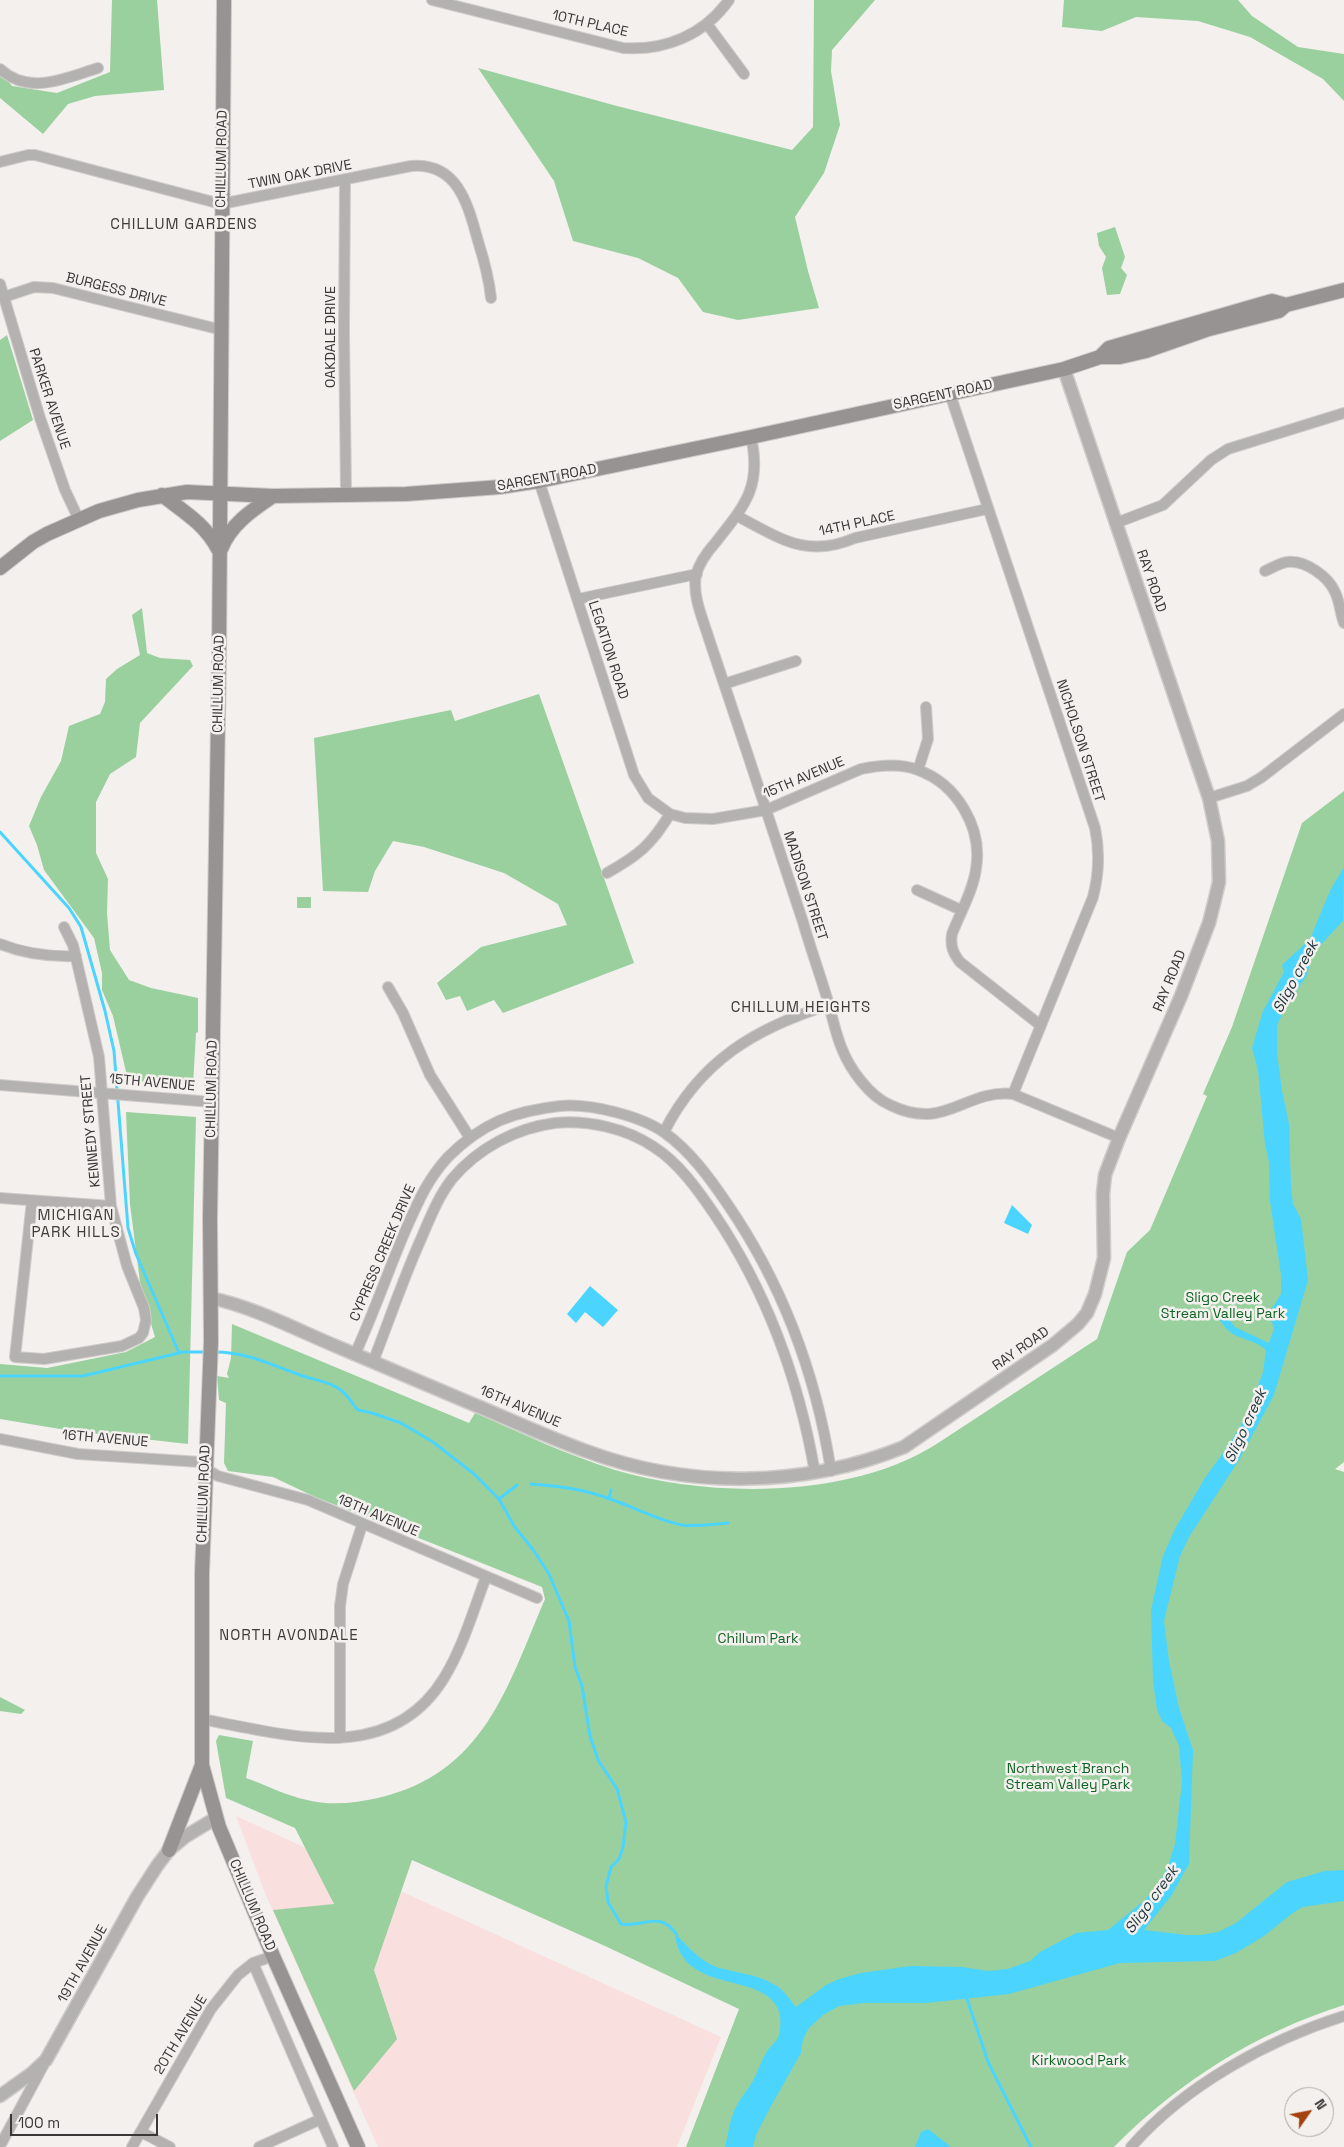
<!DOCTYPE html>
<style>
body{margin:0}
#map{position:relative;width:1344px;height:2147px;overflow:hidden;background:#f3f0ed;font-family:"Space Grotesk",sans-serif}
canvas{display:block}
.north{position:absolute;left:1284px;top:2087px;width:50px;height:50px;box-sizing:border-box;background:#f3f0ed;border:1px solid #a9a6a4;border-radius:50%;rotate:57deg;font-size:14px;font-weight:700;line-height:20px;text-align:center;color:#393837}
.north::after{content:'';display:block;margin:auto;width:18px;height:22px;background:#a5410e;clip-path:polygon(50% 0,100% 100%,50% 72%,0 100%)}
.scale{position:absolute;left:10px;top:2114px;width:148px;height:22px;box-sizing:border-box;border:2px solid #393837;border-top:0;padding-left:6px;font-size:15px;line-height:18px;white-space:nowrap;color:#393837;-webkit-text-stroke:4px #f3f0ed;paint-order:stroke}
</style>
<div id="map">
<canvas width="1344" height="2147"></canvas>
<div class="north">N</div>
<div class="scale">100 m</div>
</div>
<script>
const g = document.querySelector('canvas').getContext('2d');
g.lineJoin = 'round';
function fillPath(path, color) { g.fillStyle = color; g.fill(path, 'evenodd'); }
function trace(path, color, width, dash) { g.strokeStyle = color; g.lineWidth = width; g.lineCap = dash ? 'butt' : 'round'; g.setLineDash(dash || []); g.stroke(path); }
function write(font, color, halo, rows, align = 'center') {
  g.font = font + ' "Space Grotesk",sans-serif'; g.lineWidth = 5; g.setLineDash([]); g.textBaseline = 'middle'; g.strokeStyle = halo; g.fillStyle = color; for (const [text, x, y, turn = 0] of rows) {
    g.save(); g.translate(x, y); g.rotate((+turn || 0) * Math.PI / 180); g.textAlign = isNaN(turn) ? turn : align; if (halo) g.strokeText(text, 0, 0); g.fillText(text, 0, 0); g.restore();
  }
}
const industrial = new Path2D(`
 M236,1816l485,221 -44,110h-299l-113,-254z`);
const green = new Path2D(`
 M112,0h45l7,90 -69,6 -27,8 -25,30 -43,-36v-27l12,15 45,7 53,-21z
 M814,0h61l-43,50 -1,21 9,54 -16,48 -29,44 13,54 11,37 -81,12 -35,-8 -25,-34 -40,-20 -65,-17 -19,-60 -76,-113 139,38 175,44 21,-23z
 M1064,0h174l14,16 46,31 46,7v47l-21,-22 -73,-42 -52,-16 -62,-4 -34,14 -40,-4z
 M1115,227l10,30 -4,11 6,7 -7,19 -13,1 -5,-27 4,-11 -7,-11 -2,-13z
 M7,335l26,85 -33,21v-101z
 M142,608l5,45 13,5 30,2 3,6 -53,57 -4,34 -26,17 -14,28v51l12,26 -1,34 3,37 19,30 22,8 47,10v34l-2,1 -3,52 -58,-4 -8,-5 -14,-60 -11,-26v-17l-8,-35 -50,-68 -7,-25 -8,-19 12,-29 20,-36 8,-35 31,-12 5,-12 1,-23 11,-10 23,-14 -8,-40z
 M539,694l95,269 -131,50 -9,-13 -27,11 -7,-15 -14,4 -9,-17 44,-36 86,-22 -9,-21 -54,-31 -80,-26 -31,-6 -18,30 -7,21 -45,-1 -9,-153 137,-28 4,11z
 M1344,791v671l-9,7 9,3v533c-88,28 -165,76 -230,142h-428l53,-138 -134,-63 -193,-86 -38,110 23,69 -43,52 -81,-181 61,-6 -39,-76 -69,-30 -10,-57 3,-6 34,6 -7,37c20,7 41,18 61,22 23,6 49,3 71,-2 107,-25 129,-111 167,-199l-3,-12 -229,-91 -40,-19 -45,-6 -4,-8 2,-60 -7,-3 -2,-24 12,2 -2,-4 4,-16 1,-34 237,99 6,-10c46,20 92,42 140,57 95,28 234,29 320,-25l162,-106 30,-87 23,-22 57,-134 -4,-2 29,-67 70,-204z
 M297,897h14v11h-14z
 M126,1112l70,5 -8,327 -116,-13 -72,-12v-55l47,4 79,-16 29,-15 -14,-47 -11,-86z
 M0,1697l25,13 -4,4 -21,-3z`);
const water = new Path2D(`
 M1344,867l-1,54 -29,31 -8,25 -21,30 -8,19v27l5,38 7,33 2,62 2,18 8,15 7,61 -34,115 -35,65 -50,77 -9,19 -16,65 5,40 10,47 14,42 -4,114 -18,32 -27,34 43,5h14l17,-3 18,-9 51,-41 38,-11 19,-1v31l-41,6 -9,5 -30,24 -28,17 -21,8 -95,2 -111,31 -83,9h-62l-25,3 -16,9 -14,13 -6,11 -2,14 -30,53 -15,29 -3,12h-28c3,-11 4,-23 8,-33 4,-12 12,-20 18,-30 6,-9 9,-21 15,-31 3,-6 10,-10 13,-18 2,-7 2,-20 -1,-26 -16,-38 -98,-14 -103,-76 12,13 24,27 41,34 20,6 42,7 59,18 9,5 15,15 21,22l30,-22 13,-6 22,-6 49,-7 52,1 26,4 20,-2 22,-8 10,-9 36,-19 32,-3 37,-30 13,-15 10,-19 7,-22 7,-62 -3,-36 -8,-18 -9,-7 -5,-11 -4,-29 -2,-71 12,-54 12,-27 30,-51 27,-38 15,-25 16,-43 3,-22c-10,-9 -22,-10 -33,-16 -7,-4 -11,-11 -16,-18l6,-4 12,15 34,16 5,-14 -5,-16 12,-19v-19l-11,-74 -1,-39 -4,-18 -7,-74 -6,-22 11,-37 21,-39 -2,-7 28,-26 20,-48z
 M1012,1205l20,20 -4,9 -24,-11z
 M590,1286l28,24 -15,17 -18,-15 -9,11 -9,-9z
 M928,2129l23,18h-36l6,-15z`);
const stream = new Path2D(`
 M0,832l69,76 12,19 24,84 9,40 14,177 8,26 43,99
 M215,1352c32,0 56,13 85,23 14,5 32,7 43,17 6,5 10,13 15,18l14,3 29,10 32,19 41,32 25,25 15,27 20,25 15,23 20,47 6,46 7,19 8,50 8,24 19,29 9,33 -3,25 -4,12 -8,8 -5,19 2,16 13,22c22,4 38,-15 56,11
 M0,1376h83l100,-24h24
 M531,1484c27,2 53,5 79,15 24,8 47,21 72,26 14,2 31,-1 46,-2
 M609,1498l2,-8
 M499,1499l18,-14
 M966,1996l22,66 43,85`);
const minor = new Path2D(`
 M432,0l191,48c42,3 81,-13 106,-48
 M707,24l37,50
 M0,69c29,27 66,9 98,-1
 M0,162l28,-7h7l186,49 190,-38c47,-4 57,39 67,75 6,19 11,37 13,57
 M345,180l-1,151 2,163
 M0,284l40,134 25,72 14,30
 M4,297l30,-10 19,1 169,42
 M950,394l145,434c5,24 4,46 -2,69l-80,197
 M751,437c11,50 -6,68 -35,105 -8,9 -17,21 -20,33 -4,21 7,44 13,64 32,94 63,189 94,283 8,28 18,55 26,83 4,15 7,30 13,44 8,20 27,47 48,56 56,27 74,-16 123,-11l106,44
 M539,481l95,294 14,23 22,16 15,4 28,1 53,-9 95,-41c19,-4 39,-6 57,1 39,14 65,58 58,99 -3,22 -16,44 -24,65 -2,12 1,19 8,28l80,63
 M737,516c43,22 69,43 118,22l132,-29
 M1116,523l47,-18 48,-45 17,-11 116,-36
 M1265,571c7,-3 15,-8 22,-9 18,-2 41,14 48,30 5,10 5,21 9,31
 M578,599l119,-25
 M724,684l72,-23
 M918,770l10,-31 -2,-32
 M1209,798l38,-12 15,-9 82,-63
 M607,873c32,-18 44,-28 63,-59
 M917,890l44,20
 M0,944c25,10 49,13 76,12
 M388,987l15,26 27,62 40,63
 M0,1085l212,17
 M664,1132c36,-71 91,-104 165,-127
 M0,1198l111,8
 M32,1201l-17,156 29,2 78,-13 17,-8 4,-5 3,-13 -2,-12 -17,-42 -16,-60 -12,-149 -26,-112 -9,-18
 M355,1354c19,-41 33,-83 51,-125 12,-27 21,-49 42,-72 34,-34 66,-46 112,-51 30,-3 81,10 105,27 25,18 44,44 61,69 56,81 90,172 105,269
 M373,1362c16,-41 30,-83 48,-123 9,-21 17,-42 31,-60 26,-31 64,-51 103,-56 33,-3 71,5 99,24 25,16 44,43 61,68 53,79 84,165 100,258
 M0,1439l78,15 122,8 4,6 14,8 90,24 229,98
 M201,1719c84,15 188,49 243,-41 19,-31 29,-67 42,-101
 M340,1738v-132l3,-22 19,-59
 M253,1963l80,184
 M141,2132l29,15
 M0,2146l43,-80
 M132,2147l79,-138 27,-34 15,-12 20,-7
 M259,2147l62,-28
 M1131,2147c53,-61 137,-107 213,-131`);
const tertiary = new Path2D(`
 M211,1298c43,9 86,32 127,49 44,19 88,37 132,56 39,16 77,34 116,48 102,38 217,37 318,-4l149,-102 25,-21 9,-11 8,-19 9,-36 -1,-64 2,-19 14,-37 62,-142 28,-73 6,-24 4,-17 -1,-41 -9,-43 -145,-429
 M0,2096l32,-23 14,-13 91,-163 20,-31 12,-16 17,-14 30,-18`);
const secondary = new Path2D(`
 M224,0l-5,658 -9,560 1,123 -9,232v192l17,62 54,129 85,191
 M1100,357l9,-9 163,-47 14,4
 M162,495c22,17 43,29 56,54
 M221,549c9,-24 31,-39 52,-53
 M0,568l33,-26 14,-8 52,-23 39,-11 49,-8 86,4 133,-2 94,-7 39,-6 212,-44 313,-68 36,-12h20l26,-6 63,-22 70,-18 7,-6 58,-15
 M169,1850l33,-85`);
const streetNames = [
 ["10TH PLACE",590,24,13],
 ["CHILLUM ROAD",222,159,-89],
 ["TWIN OAK DRIVE",300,175,-11],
 ["BURGESS DRIVE",116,290,14],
 ["OAKDALE DRIVE",331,337,-90],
 ["SARGENT ROAD",943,395,-12],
 ["PARKER AVENUE",49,399,72],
 ["SARGENT ROAD",547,478,-10],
 ["14TH PLACE",857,524,-12],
 ["RAY ROAD",1151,581,71],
 ["LEGATION ROAD",608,650,72],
 ["CHILLUM ROAD",219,684,-89],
 ["NICHOLSON STREET",1080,741,72],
 ["15TH AVENUE",804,778,-23],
 ["MADISON STREET",805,886,72],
 ["RAY ROAD",1170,981,-68],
 ["15TH AVENUE",152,1083,5],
 ["CHILLUM ROAD",212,1089,-89],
 ["KENNEDY STREET",91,1131,-95],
 ["CYPRESS CREEK DRIVE",383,1253,-67],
 ["RAY ROAD",1021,1349,-35],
 ["16TH AVENUE",520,1407,23],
 ["16TH AVENUE",105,1439,5],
 ["CHILLUM ROAD",204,1494,-88],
 ["18TH AVENUE",378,1516,23],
 ["CHILLUM ROAD",252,1905,67],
 ["19TH AVENUE",83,1964,-61],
 ["20TH AVENUE",181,2035,-59]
];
const parkNames = [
 ["Sligo Creek",1223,1298],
 ["Stream Valley Park",1223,1314],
 ["Chillum Park",758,1639],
 ["Northwest Branch",1068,1769],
 ["Stream Valley Park",1068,1785],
 ["Kirkwood Park",1079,2061]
];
const neighbourhoodNames = [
 ["CHILLUM GARDENS",184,225],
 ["CHILLUM HEIGHTS",801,1008],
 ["MICHIGAN",76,1216],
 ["PARK HILLS",76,1233],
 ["NORTH AVONDALE",289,1636]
];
const waterNames = [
 ["Sligo creek",1296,977,-62],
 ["Sligo creek",1246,1426,-65],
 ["Sligo creek",1152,1900,-54]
];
fillPath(industrial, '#fadfdf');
fillPath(green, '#99d09e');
fillPath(water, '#4bd5fe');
trace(stream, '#4bd5fe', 3);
trace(minor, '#cecbc9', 12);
trace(tertiary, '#cecbc9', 15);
trace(secondary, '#cecbc9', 16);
trace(minor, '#b4b2b1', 10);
trace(tertiary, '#b4b2b1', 12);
trace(secondary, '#969392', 14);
write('14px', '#393837', '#f3f0ed', streetNames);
write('14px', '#0c6524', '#f3f0ed', parkNames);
g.letterSpacing = '1px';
write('15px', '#3e3c39', '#f3f0ed', neighbourhoodNames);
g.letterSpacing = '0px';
write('italic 15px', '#1c333b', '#f3f0ed', waterNames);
</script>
